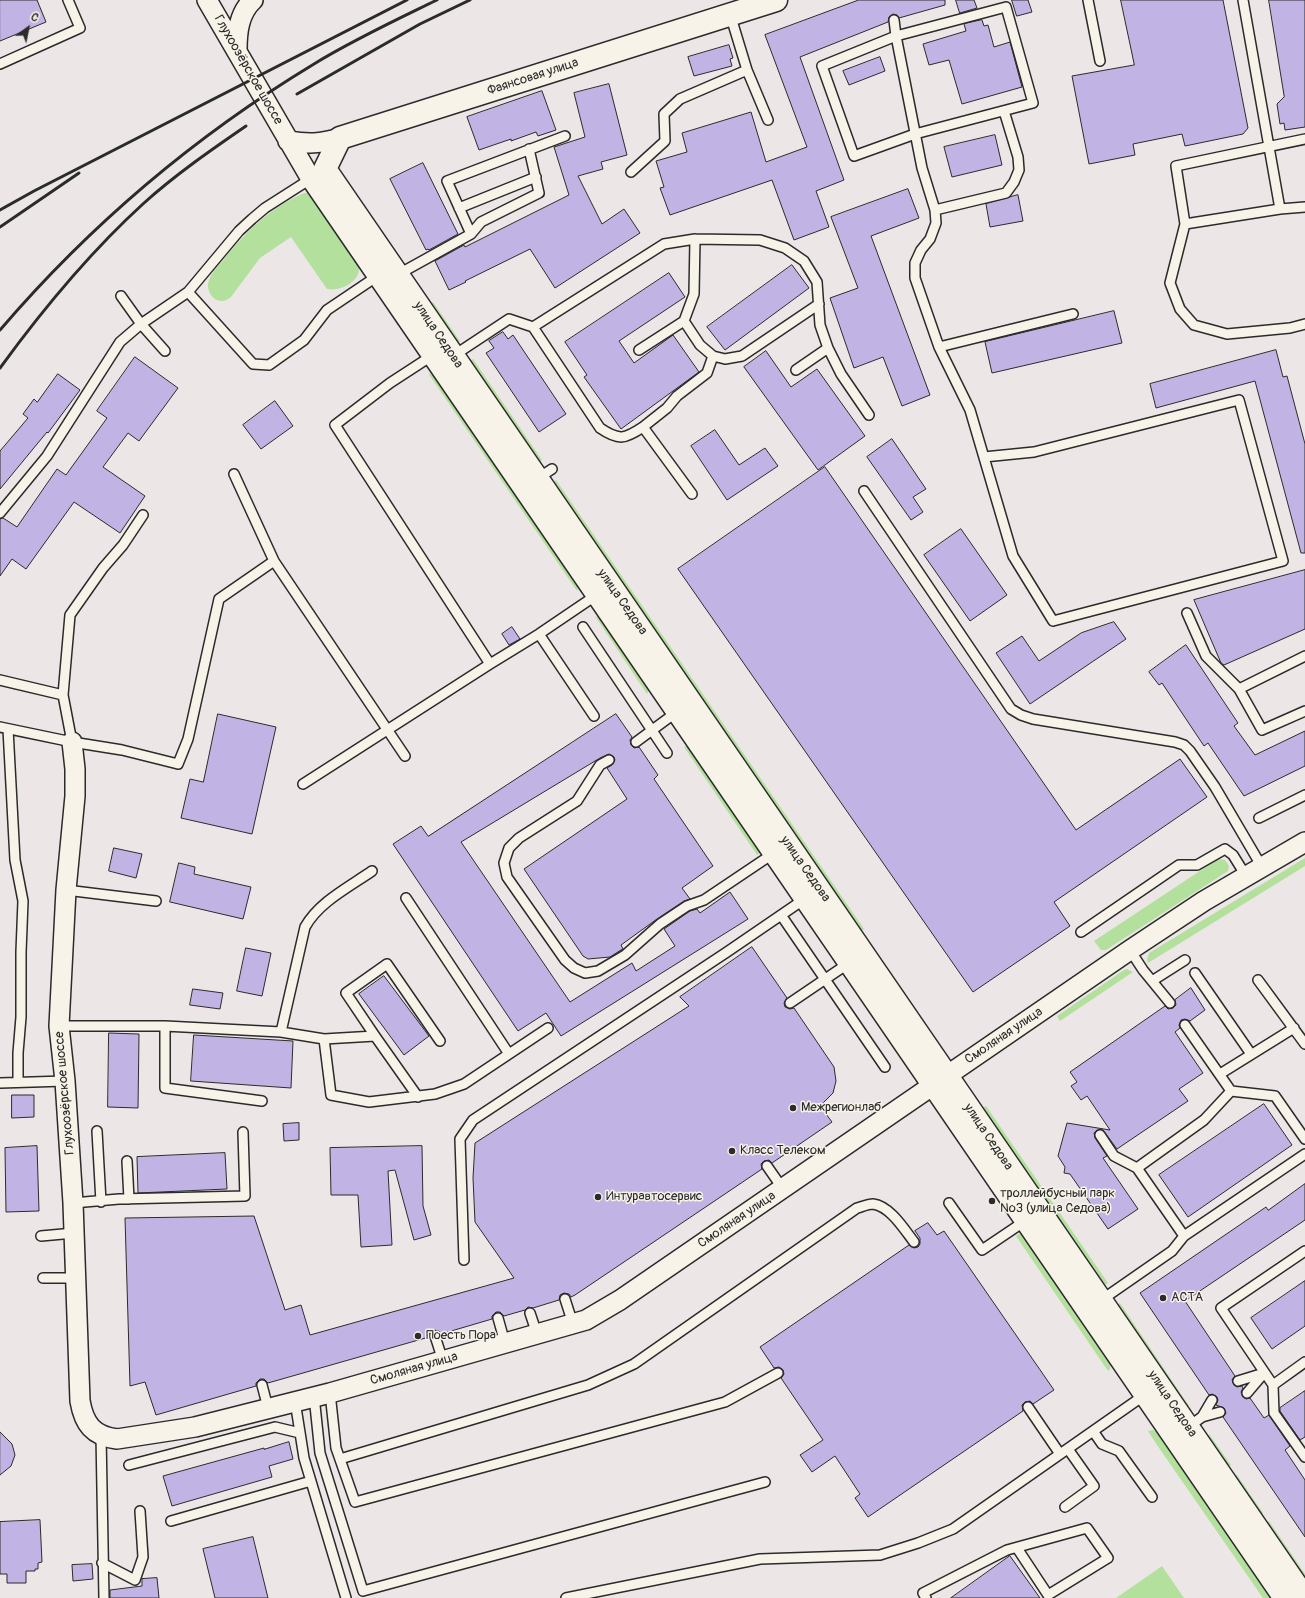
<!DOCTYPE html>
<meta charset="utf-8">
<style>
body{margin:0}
#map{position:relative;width:1305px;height:1598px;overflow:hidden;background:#ece6e7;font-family:Pangolin,sans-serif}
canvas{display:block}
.north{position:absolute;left:8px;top:8px;width:40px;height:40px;-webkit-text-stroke:3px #f7f3e8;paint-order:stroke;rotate:33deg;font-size:11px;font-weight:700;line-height:16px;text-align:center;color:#2b2b2b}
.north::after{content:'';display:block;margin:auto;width:14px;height:18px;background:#2b2b2b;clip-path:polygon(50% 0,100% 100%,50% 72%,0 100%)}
</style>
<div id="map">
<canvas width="1305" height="1598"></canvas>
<div class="north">С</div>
</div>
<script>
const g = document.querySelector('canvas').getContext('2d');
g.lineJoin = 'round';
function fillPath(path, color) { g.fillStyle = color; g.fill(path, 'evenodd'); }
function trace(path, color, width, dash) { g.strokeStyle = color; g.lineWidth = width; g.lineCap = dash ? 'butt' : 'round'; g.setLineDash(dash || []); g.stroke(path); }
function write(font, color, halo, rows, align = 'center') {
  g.font = font + ' Pangolin,sans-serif'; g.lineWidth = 3; g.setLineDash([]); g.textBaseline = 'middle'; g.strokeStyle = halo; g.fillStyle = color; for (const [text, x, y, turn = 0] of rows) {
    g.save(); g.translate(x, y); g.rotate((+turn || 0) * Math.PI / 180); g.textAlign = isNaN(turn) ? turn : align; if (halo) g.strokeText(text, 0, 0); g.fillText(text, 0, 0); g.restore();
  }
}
const green = new Path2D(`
 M304,193h5l3,3 46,68c6,16 -17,28 -31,25l-36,-52 -31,21 -29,39c-12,11 -27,-3 -22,-17 3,-8 10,-15 16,-22 21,-27 47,-51 79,-65z
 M433,302l27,39 -4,3 -27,-39z
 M473,359l69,101 -4,4 -71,-102z
 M428,373l6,3 142,205 2,6 -1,4z
 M556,480l308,449 -4,3 -30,-43 1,-1 -4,-6 -276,-398z
 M595,616l6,3 48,71 -2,4z
 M687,746l2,1 72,105 -4,3 -73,-108z
 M1305,858v8l-157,97 -1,-3 2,-7z
 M1218,859l7,1 4,6 -1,5 -122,79h-5l-7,-9z
 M1127,969l6,3 -73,49 -3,-5 67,-46z
 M986,1106l122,177 -6,4 -122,-177z
 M1022,1232l89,131 -1,6 -2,2 -92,-135z
 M1120,1303l69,103h-3l-71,-100z
 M1153,1430l6,3 114,165h-10l-106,-153 -9,-14z
 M1209,1434l22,31 -5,3 -18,-31z
 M1237,1475l26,38 -4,3 -27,-39z
 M1269,1521l36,53v9l-41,-59z
 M1162,1566l22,32h-68z`);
const building = new Path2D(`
 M0,0h37l9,22 -46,19z
 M859,0h86v5l-46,13 -2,-3 -4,-1 -4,3 -1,5 -88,35 44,123 -28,11 13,36 -35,13 -22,-60 -102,35 -10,-27 4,-1 -8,-26 31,-9 -5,-19 69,-21 15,50 41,-15 -42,-112z
 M956,0h18l3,8 -17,5z
 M1012,0h16l4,12 -15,4z
 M1121,0h102l25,128 -5,6 -58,12 -3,-12 -49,10 2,11 -46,9 -17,-88 62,-11z
 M1269,0h36v127l-20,3 -1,-7 -4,1 -3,-20 7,-7z
 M982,20l2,6 4,-1 6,22 16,-5 12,45 -60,17 -13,-44 -20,5 -6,-21 43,-13 -2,-7z
 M729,45l4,13 -3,1 2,7 -38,10 -6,-19z
 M880,57l5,14 -36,14 -6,-14z
 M609,84l18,71 -26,7 2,7 -25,7 24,48 22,-15 16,24 -85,55 -25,-39 -65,32 1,1 -17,8 -14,-29 29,-16 1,2 104,-52 -15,-48 31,-10 -11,-44z
 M542,91l14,39 -18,6 -2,-4 -25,9v-2l-32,11 -12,-33z
 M995,135l7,30 -50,12 -8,-30z
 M423,163l35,71 -29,16 -1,-1 -2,1 -36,-71z
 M908,189l11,29 -48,18 59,159 -28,11 -19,-49 -29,11 -24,-70 28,-10 -27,-71z
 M1018,195l5,26 -33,6 -4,-23z
 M792,265l17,23 -84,62 -18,-23z
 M669,273l16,24 -66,44 15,22 39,-28 26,37 -78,57 -37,-52 3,-2 -22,-33z
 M1114,311l8,32 -130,30 -7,-31z
 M503,332l5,7 5,-4 53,79 -27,18 -53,-79 8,-5 -5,-7z
 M1276,350l7,27 4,-1 18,68v109h-4l-46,-172 -99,27 -6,-24z
 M766,351l25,36 26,-18 48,67 -47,34 -74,-103z
 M135,357l43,31 -39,53 -11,-8 -25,34 42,29 -25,37 -46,-31 -48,67 -14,-10 -12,17v-57l3,-1 14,9 40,-58 9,6 41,-57 -10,-7z
 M58,374l22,16 -32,43 -1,-1 -47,57v-38l28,-33 -5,-4 11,-15 3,3z
 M275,401l18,25 -32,23 -18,-24z
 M715,430l24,35 26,-17 13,18 -51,34 -36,-54z
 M892,439l34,50 -13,8 10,15 -12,8 -44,-63z
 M825,467l251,363 104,-71 27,38 -153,105 16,24 -97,66 -295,-423z
 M961,529l46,66 -37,26 -46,-66z
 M1305,570v59l-81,36 -3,-2 -27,-63z
 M1114,622l12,17 -96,65 -34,-51 26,-17 17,25 42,-28z
 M512,627l8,12 -11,6 -7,-11z
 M1186,645l52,78 -4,3 21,29 50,-24v35l-61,30 -36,-53 -4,3 -42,-63 -3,2 -10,-13z
 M218,714l58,13 -24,107 -71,-16 9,-39 13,3z
 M616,714l16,23 -2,3 1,5 3,3 5,-1 19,28 -4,4 59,87 -31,22 8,11 -6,2 -27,18 -36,26 2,4 -2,1 -11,7 -22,2 -5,-3 -59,-87 103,-70 -20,-31 5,-3 3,-5 -1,-3 -5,-3 -9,4 -139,84 109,160 62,-39 4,8 39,-25 -11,-17 26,-18 7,-2 3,4 30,-21 18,27 -187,117 -15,-23 -28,18 -125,-187 28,-18 7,10z
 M114,848l28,6 -6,24 -27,-7z
 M179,863l16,4 -1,7 57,13 -8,32 -73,-17z
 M752,947l35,51 -3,5 1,4 5,2 4,-1 40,59 2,14 -3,12 -13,13 12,16 -60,41 -3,-3 -5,1 -3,3 1,5 -187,126 -4,2 -2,-3 -5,-1 -4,2 -1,5 -26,8 -5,-1 -3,3 -21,6 -4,-4h-4l-4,4v3l-51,15 -2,-3 -5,-1 -4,2 -1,5 -161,46 -4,-4h-4l-4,4v3l-100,29 -11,-33 -15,4 -5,-168 129,-2 31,94 16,-5 9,30 204,-57 -39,-56 -2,-44 2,-35 214,-137 -9,-9z
 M246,948l25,5 -9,43 -25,-5z
 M384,976l45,60 -25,19 -45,-61z
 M1191,988l14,22 -15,11 -5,-2 -4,1 -2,5 1,3 -5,4 28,41 -24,16 9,12 -71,48 -14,-19h-6l-3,3 1,5 12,18 -4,2 35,51 -30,20 -38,-55 -6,-1 1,-6 -7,-11 9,-33 43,7 -23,-34 -6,4 -10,-14 6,-4 -7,-10 95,-66 3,3 5,-1 3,-3 -1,-5z
 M193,989l30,4 -3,16 -30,-4z
 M109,1033l30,1 -1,74 -30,-1z
 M194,1035l99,6 -2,47 -100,-7z
 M12,1095h22v22l-22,1z
 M1264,1104l28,41 -104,72 -29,-42z
 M299,1123v17l-15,1 -1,-17z
 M37,1146l2,65 -33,1 -1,-64z
 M422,1146l1,60 8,29 -17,5 -19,-70 -7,1 4,74 -31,2 -3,-52h-27l-1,-47z
 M225,1153l2,36 -89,4 -1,-36z
 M1305,1184v36l-120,81 50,75 -3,4 2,5 3,2 5,-1 1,2 -2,4 2,5 3,2 4,-1 14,20 5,-3 21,31 -5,4 20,30v57l-82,-120 3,-4 -2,-5 -8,-3 2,-5 -1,-3 -5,-3 -3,1 -69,-102 126,-86 2,3z
 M928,1223l9,12 7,-4 110,159 -21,14 -3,-3 -5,1 -3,3 1,6 -155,106 -13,-19 5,-4 -25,-38 -23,16 -12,-17 23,-15 -42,-62 3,-4 -1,-4 -4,-3 -5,1 -14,-21 149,-102 5,3 4,-1 2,-3v-6l-5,-7z
 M1305,1281v45l-33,23 -21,-31z
 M1305,1391v46l-5,3 -20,-29v-3z
 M0,1432l12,12 3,11 -4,11 -11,9z
 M289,1442l4,17 -24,7 3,11 -100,29 -9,-30 101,-28v1z
 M40,1520l2,42 -4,1v6h-3v2h-9v12h-19v-9h-7v-52z
 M253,1537l15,61h-53l-12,-49z
 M1010,1556l30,42h-89z
 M92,1564l1,15 -20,2 -1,-16z
 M157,1578l2,20h-49v-8l32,-4v-7z`);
const service = new Path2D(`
 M1088,0l12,61
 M1243,0l37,209
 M1006,7l27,96 -118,31 -61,22 -32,-90 74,-30z
 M730,14l17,56 21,50
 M894,20l2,16 26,132 13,42 1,13 -6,16 -9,11 -6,13v15l24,69 31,63 43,146 40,65 230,-60 -44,-161 -205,52 -50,5
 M0,64l80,-36 -12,-28
 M1305,139l-129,27 9,58 -15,59 10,26 14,16 33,9 63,-6 15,-4
 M631,172l34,-31 -1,-27 16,-15 67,-29
 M459,208l77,-31
 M935,210l71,-17 8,-11 5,-12 -1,-13 -14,-46
 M1185,224l95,-15 25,-2
 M471,234l-24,-53 118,-45
 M695,239l-1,55 -10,27 16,24 13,11 12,3 17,-3 77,-52
 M397,275l74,-41 10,-12 58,-29 -10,-44
 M188,292l65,72 16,1 35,-25 23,-30 52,-35
 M121,296l20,28 24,27
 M533,327l67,101c19,13 25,11 43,-1l49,67
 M939,347l134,-33
 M639,350l45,-29
 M433,355l-43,28 -55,42 155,239
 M453,356l56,-37 24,8 131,-83 31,-5 65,1 25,8 19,13 13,21 3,43 8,23 13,26 28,41
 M796,370l32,-22
 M643,427l24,-19 10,-12 30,-23 6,-17
 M234,474l40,87
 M537,479l15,-10
 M864,491l147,218 10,6 12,4 142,23 9,3 6,6 25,36 47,80
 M0,513l47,-57 73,-114 21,-18 47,-32 51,-61 13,-12 13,-11 47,-30
 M1187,613l19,43 33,33 23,41 43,-19
 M583,627l84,126
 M539,634l55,82
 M0,680l63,15
 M1239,689l66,-33
 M0,727l72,15 50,8 56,14 10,-25 31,-140 55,-38 131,195
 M8,729l7,131 8,41 -2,51v65l-3,36v29
 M72,742l-9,-47 7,-80 33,-47 20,-23 20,-30
 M636,742l42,-31
 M609,760l-9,5 -23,36 -58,37 -10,10 -5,15 3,14 58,83 9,8 11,5 13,-2 27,-16 35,-31 27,-18 17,-6 70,-47
 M303,784l187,-120 49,-30 59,-40
 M1259,818l46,-23
 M66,890l90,11
 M406,898l103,156
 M781,915l104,152
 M1081,932l98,-67h18l28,-16 8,6 13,21
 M1130,950l13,20 27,33
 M1195,973l56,81
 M1258,980l47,64
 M1152,981l33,-21
 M790,1003l59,-40
 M1185,1025l46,66 44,5 30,43
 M59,1026h106l116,6 43,7 51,-3
 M165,1026v62l97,13
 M281,1032l24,-105c14,-25 44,-40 67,-56
 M324,1039l7,56 38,7 66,-8 29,-10 84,-56
 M1220,1074l74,-46
 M0,1083l65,-2
 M418,1097l-43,-61 -29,-43 41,-29 53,77
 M97,1131l4,71
 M1100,1135l14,21 23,12
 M127,1161l2,38
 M767,1166l16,23
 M73,1203l46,-4 126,-3 -2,-64
 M949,1203l33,47 43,-29
 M41,1236l33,-3
 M1184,1236l-47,-68 67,-48 27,-29
 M1305,1251l-84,57 52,77 32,-23
 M464,1260l-4,-121 13,-19 254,-168 79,-54
 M43,1278h33
 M565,1299l8,25
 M1100,1301l72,-50 12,-15 121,-82
 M530,1313l7,21
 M498,1318l7,25
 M435,1336l8,25
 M1238,1381l26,-8
 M262,1385l6,23
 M1273,1385l1,28 31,44
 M330,1393l6,55 19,54 370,-100 53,-29
 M1247,1393l17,-20
 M314,1396l6,57 43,138 402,-109
 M295,1401l9,57 42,140
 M1028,1407l32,47
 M1202,1417l10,-17
 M1188,1427l14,-10 18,-5
 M1093,1431l9,13 17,7 33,46
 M101,1435l3,163
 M340,1459l248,-74 46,-21 223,-156c4,-1 11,-4 16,-4 17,2 31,25 41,38
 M129,1465l146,-38 25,6
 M1065,1507l29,-21 -26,-37
 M171,1521l140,-40
 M102,1563l33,17 8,-23 -3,-46
 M566,1598l194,-39 120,-4 38,-12 35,-14 193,-135
 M926,1598l-3,-5 84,-43 80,-22 21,30 -60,37 -31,-47`);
const minor = new Path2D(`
 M207,0l104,179 972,1419
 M237,50c0,-18 2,-37 16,-50
 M288,141c20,3 32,3 52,-3
 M72,742l3,27v27l-9,94 -7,136 6,55 8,122 7,198c4,23 13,35 37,38l78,-12 135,-34 256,-73 34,-20 510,-350 74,-49 101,-59`);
const tertiary = new Path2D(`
 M776,0l-436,138 -15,31 980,1429`);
const rail = new Path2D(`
 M297,94l123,-70 50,-24
 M0,210l34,-19 373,-191
 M0,227l79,-54
 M0,330c90,-105 195,-194 314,-266 39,-24 82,-44 123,-64
 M0,368c43,-59 89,-115 144,-165 31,-28 67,-53 102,-77`);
const markers = [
 [793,1108,4,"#2b2b2b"],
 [732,1151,4,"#2b2b2b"],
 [598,1197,4,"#2b2b2b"],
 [992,1201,4,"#2b2b2b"],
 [1163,1298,4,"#2b2b2b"],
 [418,1336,4,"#2b2b2b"]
];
const streetNames = [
 ["Глухоозёрское шоссе",248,70,60],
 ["Фаянсовая улица",533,77,-18],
 ["улица Седова",438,335,56],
 ["улица Седова",622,602,55],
 ["улица Седова",805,869,55],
 ["Смоляная улица",1004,1036,-34],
 ["Глухоозёрское шоссе",65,1093,-95],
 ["улица Седова",988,1137,56],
 ["Смоляная улица",737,1220,-34],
 ["Смоляная улица",414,1369,-16],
 ["улица Седова",1172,1404,56]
];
const poiNames = [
 ["Межрегионлаб",801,1108],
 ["Класс Телеком",740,1151],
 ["троллейбусный парк",1000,1194],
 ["№3 (улица Седова)",1000,1209],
 ["Интуравтосервис",606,1197],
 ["АСТА",1171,1298],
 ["Поесть Пора",426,1336]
];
fillPath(green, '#b4e09d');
fillPath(building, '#c1b4e5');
trace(building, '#2b2b2b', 1);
trace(service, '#2b2b2b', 12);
trace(minor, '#2b2b2b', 22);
trace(tertiary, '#2b2b2b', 25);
trace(service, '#f7f3e8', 9);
trace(minor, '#f7f3e8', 19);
trace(tertiary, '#f7f3e8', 22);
trace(rail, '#2b2b2b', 3);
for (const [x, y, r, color] of markers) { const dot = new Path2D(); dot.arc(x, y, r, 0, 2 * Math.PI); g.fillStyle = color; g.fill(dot); trace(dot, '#f7f3e8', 1.5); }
write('13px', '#2b2b2b', '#f7f3e8', streetNames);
write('13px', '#2b2b2b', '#f7f3e8', poiNames, 'left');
</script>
